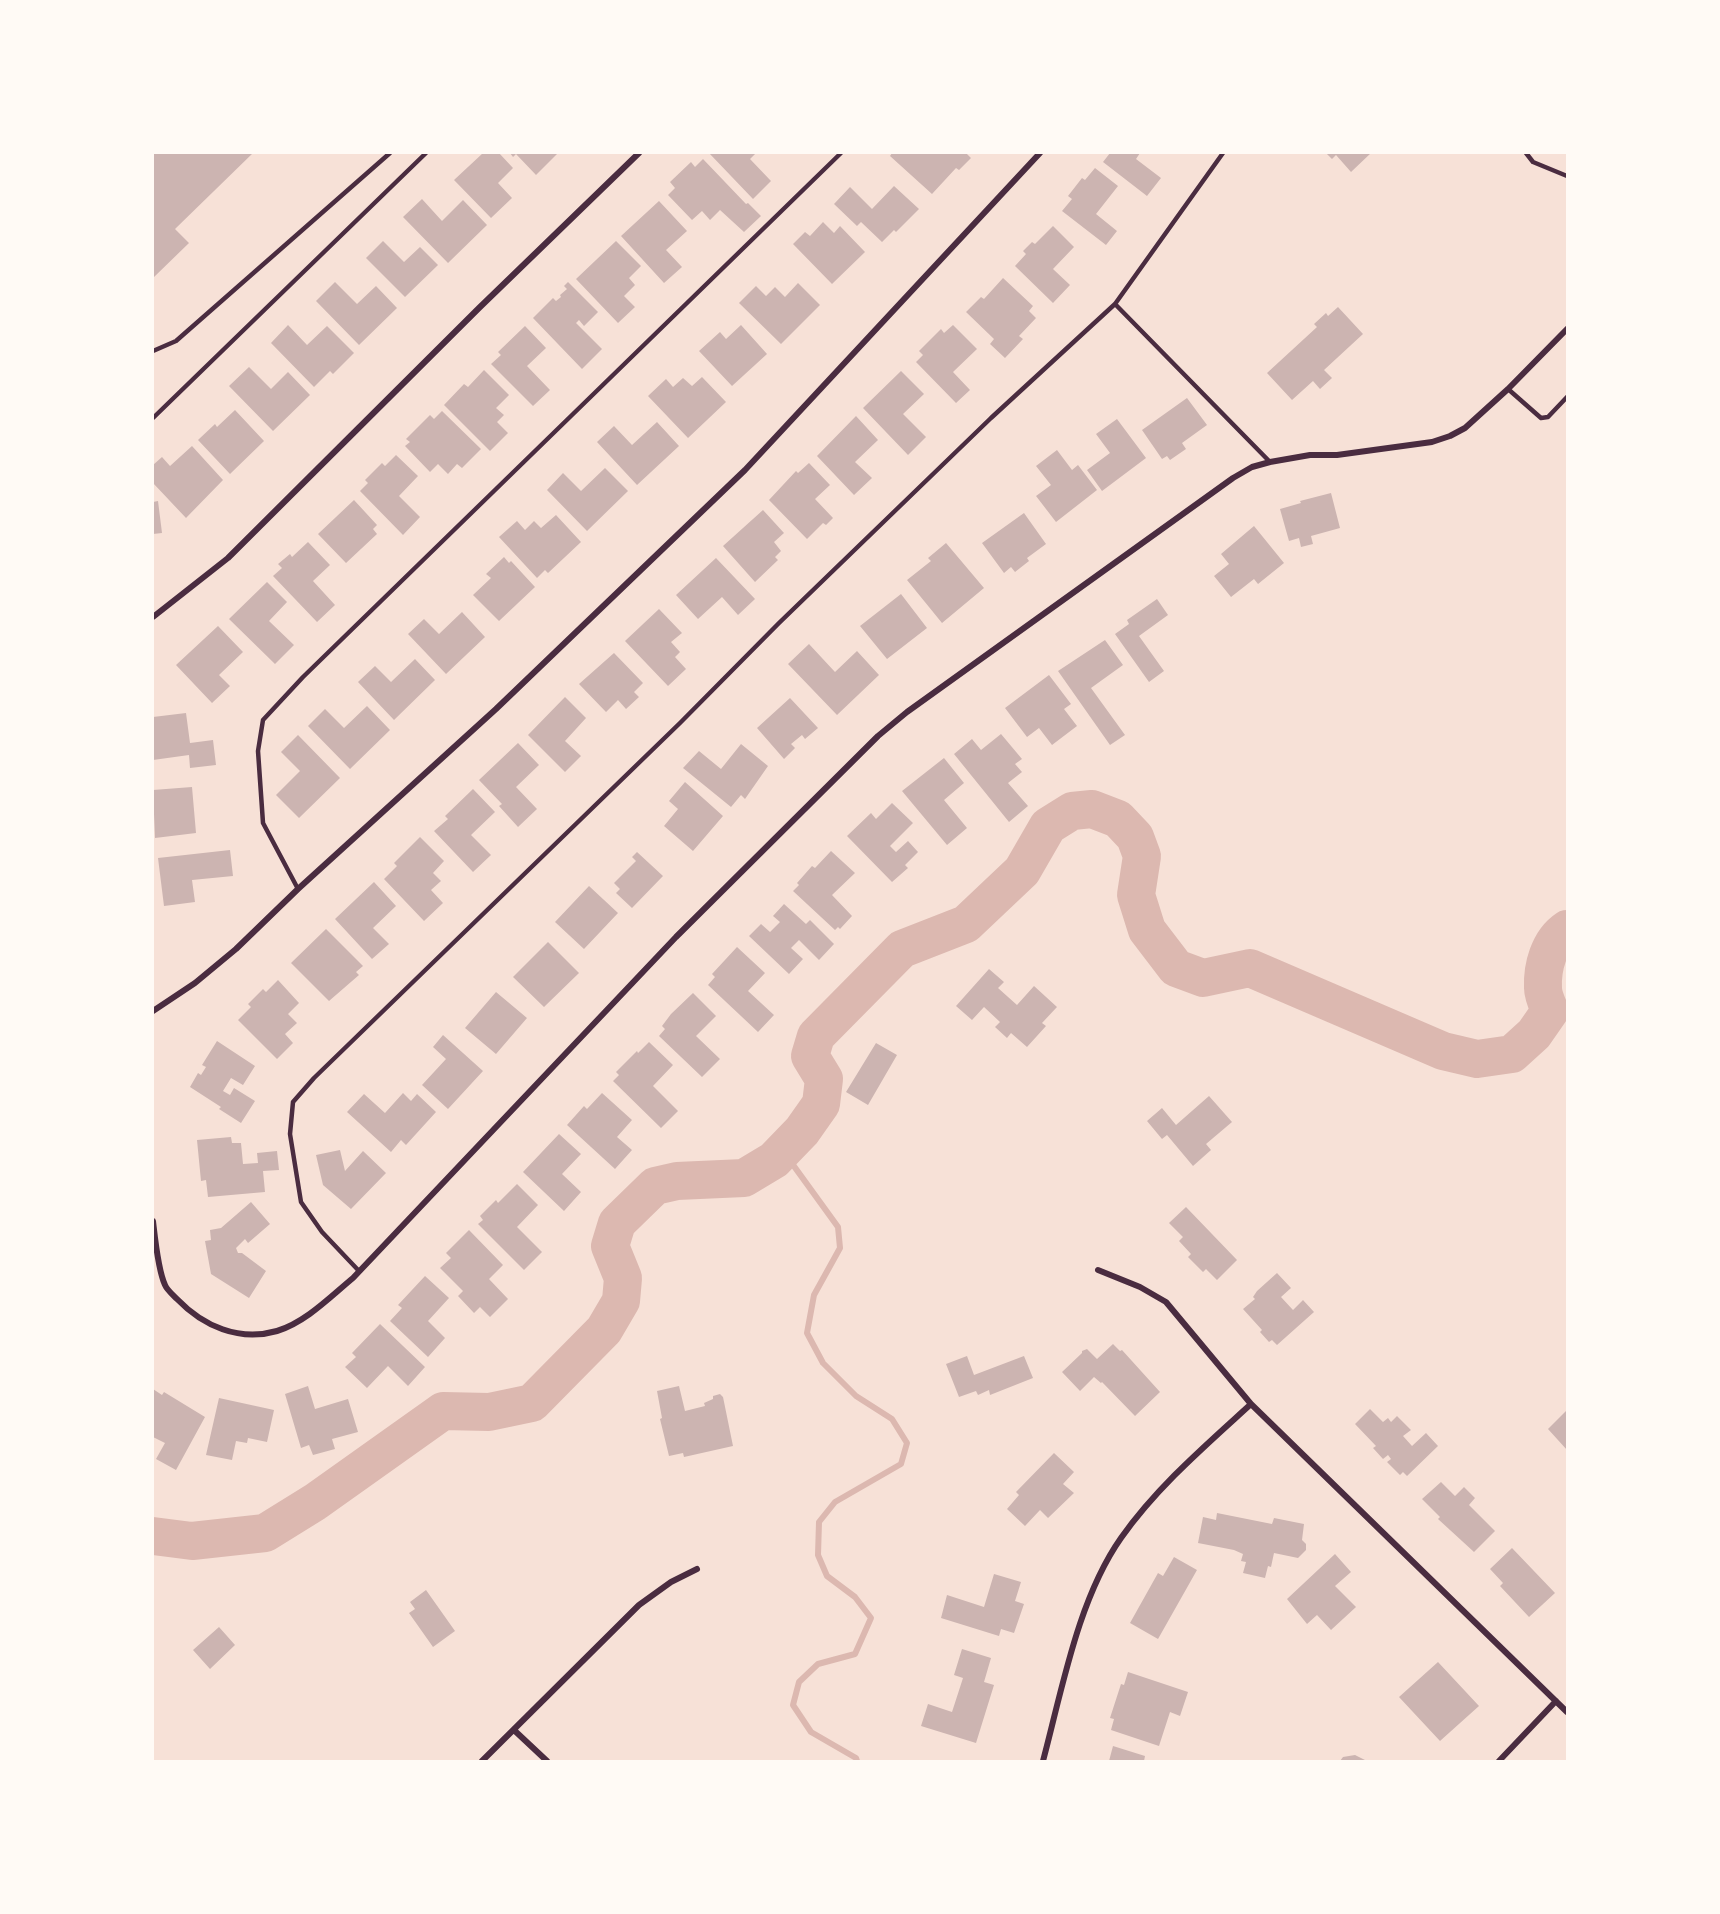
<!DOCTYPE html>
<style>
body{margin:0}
#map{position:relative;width:1720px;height:1914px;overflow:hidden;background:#f7e1d7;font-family:"Roboto Condensed",sans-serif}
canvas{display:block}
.frame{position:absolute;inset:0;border:154px solid #fffaf5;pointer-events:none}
</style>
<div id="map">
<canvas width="1720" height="1914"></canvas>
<div class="frame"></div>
</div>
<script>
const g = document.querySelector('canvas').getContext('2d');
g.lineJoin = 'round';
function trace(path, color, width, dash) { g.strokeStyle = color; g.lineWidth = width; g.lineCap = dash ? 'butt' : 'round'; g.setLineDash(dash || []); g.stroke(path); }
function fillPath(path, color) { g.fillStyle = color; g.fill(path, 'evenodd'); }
const stream = new Path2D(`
 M783,1151l55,76 2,21 -26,47 -7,38 16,30 33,33 36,23 15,24 -6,21 -66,38 -16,20 -1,33 9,21 28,21 16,21 -16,36 -37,10 -19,18 -6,23 18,27 45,26 1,3`);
const river = new Path2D(`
 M153,1536l39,5 73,-8 50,-31 128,-91 46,1 43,-9 72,-73 17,-29 2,-23 -13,-32 7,-23 38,-37 22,-5 67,-3 30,-18 28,-29 19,-27 3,-25 -14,-23 6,-20 86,-87 64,-25 56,-53 26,-45 24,-15 20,-2 26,10 17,18 7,19 -6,39 11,35 29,38 27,10 47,-10 193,83 34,8 35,-5 22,-20 16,-23c-3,-7 -7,-16 -7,-23 -1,-21 6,-47 24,-59`);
const building = new Path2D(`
 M153,153h100l-78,76 14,14 -36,35z
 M483,153h16l14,15 -15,15 14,15 -21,20 -37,-38z
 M510,153h48l-22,22 -20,-21 -3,3z
 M709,153h47l-6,6 21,22 -18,18z
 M892,153h74l5,5 -12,12 -3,-2 -24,26 -42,-38z
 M1110,153h30l-4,6 25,19 -14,18 -44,-34z
 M1326,153h45l-20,19 -15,-17 -4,4z
 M703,159l43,45 2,-1 13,13 -17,16 -24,-22 -10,10 -8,-9 -10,9 -24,-25 7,-7 -5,-6 21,-20 4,5z
 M1095,168l23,18 -22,28 21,17 -11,14 -44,-34 10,-12 -4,-3 14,-18 3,2z
 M894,186l25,23 -23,23 -2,-2 -12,12 -21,-20 -4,4 -23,-22 16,-17 22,22z
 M422,199l20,22 21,-21 24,25 -39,38 -45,-46z
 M659,201l28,30 -21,19 16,17 -18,16 -43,-47z
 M823,222l11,11 6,-7 25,26 -33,32 -39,-40 12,-12 5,4z
 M1053,226l21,21 -21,22 17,16 -17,18 -38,-37 11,-12 -3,-3 9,-9 3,2z
 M383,241l21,21 16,-15 18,18 -33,32 -39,-39z
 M616,241l25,25 -12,12 6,7 -11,11 11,11 -17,16 -42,-44z
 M1003,278l30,28 -4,5 7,7 -17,18 4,3 -18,19 -15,-14 4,-5 -28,-27 15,-15 3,2z
 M335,282l22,22 19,-18 21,22 -38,37 -43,-44z
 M568,282l30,30 -14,14 -5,-6 -3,3 26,26 -20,20 -49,-51 20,-20 3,3 5,-4 -1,-2 7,-6 -3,-3z
 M798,283l22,22 -39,39 -42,-41 17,-17 10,10 9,-9 10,10z
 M1338,307l25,27 -39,36 8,8 -12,11 -7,-8 -21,19 -25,-27 50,-46 -3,-3 12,-11 2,3z
 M288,325l19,20 20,-19 27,27 -21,21 -3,-3 -16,16 -43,-44z
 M741,325l26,29 -35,32 -33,-35 21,-19 6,7z
 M953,325l24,24 -24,23 17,18 -14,13 -40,-41 7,-7 -4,-4 22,-22 3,4z
 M525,326l21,22 -19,18 23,24 -17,16 -42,-42 10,-9 -3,-3z
 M249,367l22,22 17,-17 22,23 -37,36 -44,-45z
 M484,370l25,25 -13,13 8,7 -7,7 11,11 -18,18 -46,-46 20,-21 4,3z
 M901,371l23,23 -21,20 23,23 -18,18 -45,-47z
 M702,377l24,25 -38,36 -40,-42 18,-17 7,8 10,-9 9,8z
 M1187,398l20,27 -25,18 4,6 -16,11 -3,-4 -5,3 -20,-29z
 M235,410l29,31 -34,33 -32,-34 17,-16 2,3z
 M442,411l39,38 -19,19 -5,-4 -9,10 -10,-10 -8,8 -25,-26 5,-4 -4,-3 24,-24 4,4z
 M856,416l22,24 -23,22 17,16 -18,17 -37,-39z
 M1117,419l29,39 -44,33 -15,-21 23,-17 -14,-19z
 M657,422l22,24 -42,39 -40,-43 17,-16 18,19z
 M192,446l31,34 -37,38 -33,-35v-18l9,-8 8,9z
 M1057,450l15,20 6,-5 19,25 -41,32 -20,-26 15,-11 -15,-19z
 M396,455l22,21 -19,20 21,21 -17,18 -43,-44 8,-8 -3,-3 17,-17 3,3z
 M809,463l21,22 -15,14 18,19 -7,7 -3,-2 -16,16 -38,-39 27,-29 2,2z
 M605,468l23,23 -41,40 -40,-41 16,-17 18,18z
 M1331,493l9,35 -29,8 2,8 -12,3 -2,-9 -10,3 -9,-32 21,-6 -1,-2z
 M354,500l23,25 -4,4 4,5 -31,29 -28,-29z
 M158,501l4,32 -9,1v-32z
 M763,510l21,23 -10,9 7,9 -6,6 3,3 -23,22 -32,-36z
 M1024,513l22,31 -19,14 2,3 -14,11 -4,-5 -7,6 -22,-30z
 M556,515l25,27 -33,31 -3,-3 -8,8 -38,-41 18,-16 8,9 9,-9 7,7z
 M1254,526l30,37 -26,21 -4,-5 -23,18 -17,-21 15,-12 -8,-10z
 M308,542l22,23 -17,16 22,24 -18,17 -44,-46 9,-8 -4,-4 12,-10 2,3z
 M946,543l38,45 -42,35 -35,-43 24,-19 -3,-3z
 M504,557l5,6 2,-2 24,26 -36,34 -26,-26 18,-17 -5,-4z
 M716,558l39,41 -17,16 -16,-18 -24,22 -22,-24z
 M267,582l20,20 -18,19 25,24 -19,19 -46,-45z
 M901,594l26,34 -40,31 -27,-33z
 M1157,599l11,16 -29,21 25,35 -15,11 -34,-48 14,-10 -2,-4z
 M659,609l23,24 -11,9 9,10 -5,5 11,12 -18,17 -43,-45z
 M462,612l23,25 -39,37 -38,-40 16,-15 15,15z
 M218,626l25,26 -24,23 11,11 -18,17 -36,-38z
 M1105,640l18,25 -32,23 34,47 -15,10 -52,-74z
 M809,644l26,28 22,-21 22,24 -42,40 -49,-51z
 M614,653l29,30 -9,9 5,5 -13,12 -8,-9 -12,12 -27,-28z
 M415,659l20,21 -41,40 -36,-38 17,-16 16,16z
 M1049,675l22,29 -7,5 13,17 -25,19 -13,-17 -12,9 -22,-29z
 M565,697l21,21 -21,23 16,15 -16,16 -37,-37z
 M790,698l28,30 -13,11 -3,-4 -11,9 4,4 -11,11 -27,-31z
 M367,706l23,24 -40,39 -42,-43 17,-17 19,19z
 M186,713l4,30 23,-3 3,25 -26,3 -1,-13 -36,5v-43z
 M1001,734l21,25 -7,5 7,8 -14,11 20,23 -19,16 -55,-68 18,-15 9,11z
 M298,735l42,43 -41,40 -23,-23 24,-24 -19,-19z
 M518,743l21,22 -23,22 21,22 -19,18 -19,-21 3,-2 -23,-24z
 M741,744l27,22 -23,33 -4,-4 -10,12 -48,-39 16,-17 22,18z
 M944,758l20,25 -20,17 23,28 -20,17 -45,-54z
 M685,782l38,34 -30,35 -29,-25 14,-17 -9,-8z
 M192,787l4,46 -41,5 -2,-48z
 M473,789l22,23 -24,23 20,20 -18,17 -39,-41 14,-12 -3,-3z
 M892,803l21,20 -23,23 6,6 12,-11 10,11 -13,13 3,3 -16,14 -45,-46 24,-23 5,6z
 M420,837l24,24 -11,12 8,8 -10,9 12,13 -19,18 -40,-42 13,-13 -3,-3z
 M230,850l3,26 -41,4 3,22 -31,4 -6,-48z
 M831,851l24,22 -23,22 20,21 -12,13 -2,-2 -3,3 -42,-39 6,-6 -2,-2 15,-17 3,2z
 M637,852l26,24 -31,32 -16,-15 4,-4 -6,-6 22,-22 -4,-4z
 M374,882l22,24 -23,22 16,16 -17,15 -37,-40z
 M589,886l29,27 -34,36 -29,-27z
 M784,904l22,20 4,-4 24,24 -15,16 -20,-20 -8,8 12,11 -14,15 -40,-38 12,-12 9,8 10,-10 -7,-6z
 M326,929l37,37 -7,6 3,3 -30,26 -38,-38z
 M548,942l31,31 -35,34 -31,-30z
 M737,947l28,26 -17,18 26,24 -16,17 -50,-47 7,-8 -3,-3z
 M989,969l15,13 -6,6 19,17 17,-19 23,21 -15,16 4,3 -19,21 -16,-14 -4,5 -12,-11 5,-5 -16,-15 -12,13 -16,-14z
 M278,980l21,23 -11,11 9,9 -12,11 8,9 -16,16 -39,-39 13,-13 -3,-3 15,-15 3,3z
 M496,992l31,26 -31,36 -31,-26z
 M693,993l23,23 -20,20 24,23 -18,18 -43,-41 6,-7 -3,-3 9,-12z
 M443,1035l40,36 -35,38 -26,-24 24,-26 -13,-12z
 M217,1041l38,25 -12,19 -12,-7 -8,13 7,4 4,-7 21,13 -14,22 -22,-14 2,-2 -31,-20 8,-14 3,2 5,-8 -4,-2z
 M649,1042l24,23 -20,21 25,25 -17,17 -48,-47 6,-6 -3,-3 21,-21 1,2z
 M876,1043l21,12 -29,50 -22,-13z
 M403,1093l8,8 6,-7 19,18 -30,33 -5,-5 -10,12 -44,-40 17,-18 21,19z
 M602,1093l30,27 -15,17 15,13 -17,19 -48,-44 17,-19 3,3z
 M1209,1096l23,26 -26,22 5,6 -18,16 -26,-31 -5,4 -15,-18 15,-13 14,17z
 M559,1134l22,20 -19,20 19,18 -17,19 -41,-39z
 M231,1137l1,6h9l2,21 15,-1 -1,-10 20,-2 2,19 -16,1 2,21 -57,5 -2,-17 -5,1 -4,-41z
 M340,1150l5,21 18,-20 23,22 -35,36 -28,-24 -7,-30z
 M517,1184l21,21 -21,22 25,25 -18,18 -46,-46 5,-4 -3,-4 16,-16 2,3z
 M251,1202l19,22 -22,19 -3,-4 -9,9 2,5h4l24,18 -17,27 -38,-24 -6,-33 6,-1 -1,-10 11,-2z
 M1186,1207l51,53 -20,20 -11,-11 -3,3 -15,-15 3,-3 -12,-13 4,-4 -14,-14z
 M469,1230l34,35 -14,14 19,20 -18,18 -10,-10 -6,6 -16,-17 5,-5 -23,-23 11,-10 -5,-5z
 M1277,1273l14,15 -10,9 12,13 10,-10 11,12 -37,33 -5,-5 -3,2 -9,-10 2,-2 -19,-21 12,-10 -2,-2 4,-6z
 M425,1276l24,22 -21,23 17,17 -17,19 -38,-36 12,-13 -4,-3z
 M380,1324l45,43 -17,19 -20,-20 -21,22 -22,-21 11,-10 -4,-4z
 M1113,1344l7,7 2,-1 38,42 -25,24 -33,-34 -1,1 -7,-6 -14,14 -18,-19 20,-19v-2l5,-2 10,10z
 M967,1356l7,19 50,-19 9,22 -43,17 -1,-5 -11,5 -2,-4 -17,6 -13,-33z
 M308,1386l7,23 33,-10 10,33 -26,7 3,10 -22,6 -4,-10 -8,3 -16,-54z
 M679,1386l6,25 20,-5 -1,-3 9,-4v-3l7,-2 3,3 10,49 -49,11 -1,-4 -14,3 -9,-37 2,-1 -5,-27z
 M153,1389l9,6 2,-3 41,25 -29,53 -20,-11 9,-16 -12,-6z
 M219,1398l55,12 -7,32 -19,-4 -1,5 -11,-2 -4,19 -26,-5z
 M1370,1409l13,13 5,-4 3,4 6,-6 14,14 -8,6 9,10 14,-13 12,13 -31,30 -4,-4 -3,3 -13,-13 4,-3 -3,-4 -5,4 -10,-11 3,-2 -21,-22z
 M1567,1410v40l-19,-21z
 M1054,1453l20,19 -11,12 11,9 -26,25 -8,-8 -15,16 -18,-17 12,-14 -3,-3z
 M1441,1482l14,14 9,-9 11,11 -6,7 26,26 -21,21 -36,-33 2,-2 -18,-18z
 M1217,1513l55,11 2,-6 30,6 -2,16 4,4v6l-8,8 -24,-5 -3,14 -3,-1 -3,12 -22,-5 3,-11 -5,-1 2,-7 -9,-4 -36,-7 5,-26 13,3z
 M1512,1548l43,45 -26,24 -29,-31 3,-3 -13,-14z
 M1335,1554l16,18 -16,14 21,21 -25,23 -14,-15 -10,9 -20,-25z
 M1174,1557l23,13 -39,69 -28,-16 28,-50 5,3z
 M994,1574l27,8 -6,19 9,3 -10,29 -13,-4 -2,7 -58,-18 6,-23 37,12z
 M426,1590l29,41 -22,16 -24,-34 6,-4 -5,-7z
 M219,1627l16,18 -25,24 -17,-19z
 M962,1649l29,9 -7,24 10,3 -18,58 -55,-17 7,-22 24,8 11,-34 -9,-3z
 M1438,1662l41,44 -39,35 -41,-44z
 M1128,1672l60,20 -8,24 -10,-4 -11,34 -48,-16 3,-11 -4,-1 11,-34 3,1z
 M1113,1746l32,10 -1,5h-35z
 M1355,1755l12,6h-27l3,-4z`);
const service = new Path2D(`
 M1526,153l7,9 34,14
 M1115,304l155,158
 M153,351l23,-10 214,-188
 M1508,389l33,29 7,-1 19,-20
 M153,418l273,-265
 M298,889l-35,-66 -5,-72 5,-31 40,-43 538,-524
 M359,1271l-37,-39 -21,-30 -11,-68 3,-32 21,-24 366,-355 99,-100 212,-205 124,-114 108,-151`);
const minor = new Path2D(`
 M153,617l75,-59 251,-250 160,-155
 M153,1011l42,-28 41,-34 62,-60 198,-180 249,-239 295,-317
 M153,1221c2,17 5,49 12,64 2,5 8,10 12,14 26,27 62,43 100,32 29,-9 53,-34 76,-53l323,-341 202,-201 29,-24 326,-234 19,-11 18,-5 40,-7h27l95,-13 18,-6 15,-8 43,-39 59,-60
 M1098,1270l42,17 26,15 85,102 316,308
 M515,1731l32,30
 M482,1761l157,-156 32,-23 26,-13
 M1043,1761c19,-71 35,-162 78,-223 36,-51 84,-92 130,-134
 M1499,1761l57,-60`);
trace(stream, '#dcb8b0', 6);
trace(river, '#dcb8b0', 38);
fillPath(building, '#ccb4b1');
trace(service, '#4a2c40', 4.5);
trace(minor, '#4a2c40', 6);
</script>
